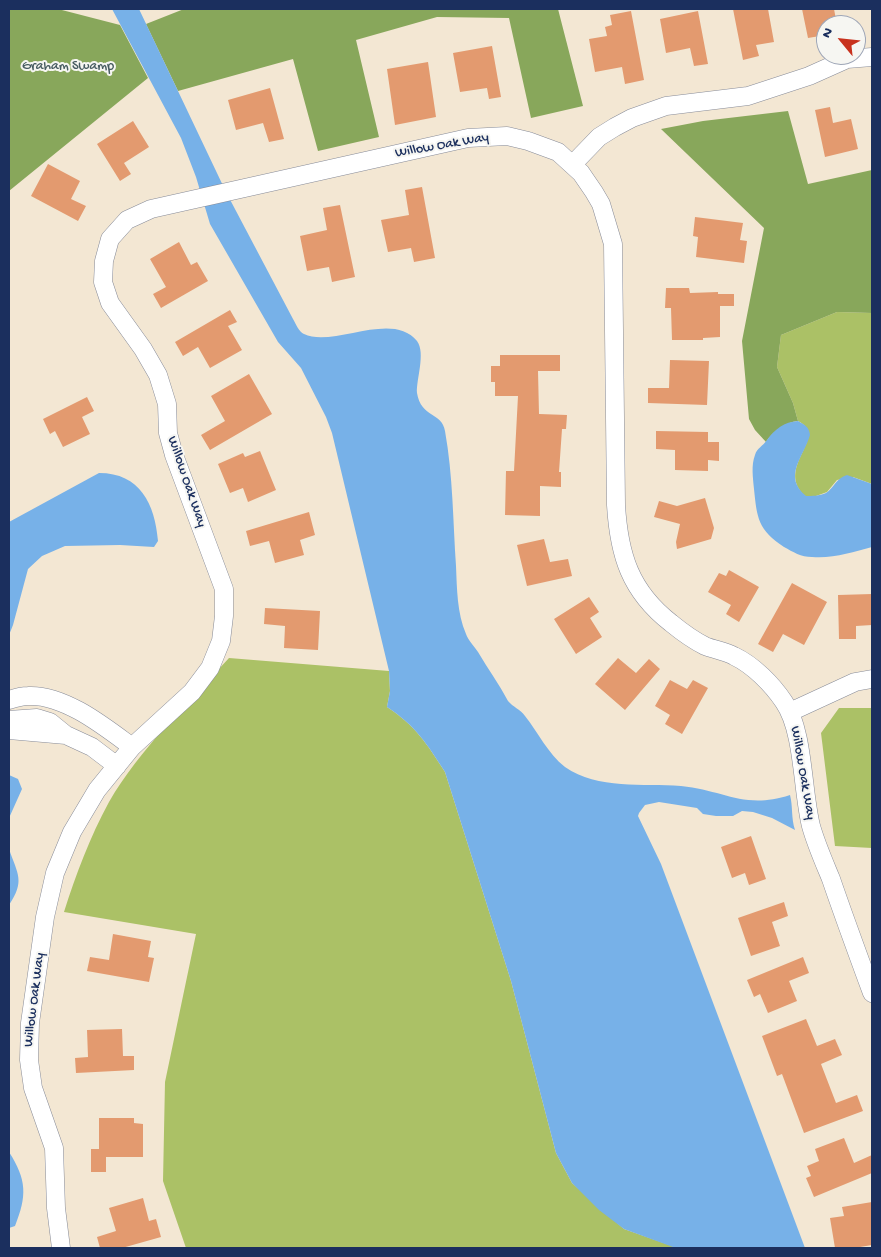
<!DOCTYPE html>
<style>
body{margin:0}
#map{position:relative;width:881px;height:1257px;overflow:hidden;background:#f3e7d3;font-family:"Gochi Hand",sans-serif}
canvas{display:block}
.frame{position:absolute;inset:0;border:10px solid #1b2f5e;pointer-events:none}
.north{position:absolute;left:816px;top:15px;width:50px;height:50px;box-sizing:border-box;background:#f6f6f2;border:1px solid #9ea6b7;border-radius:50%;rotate:298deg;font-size:14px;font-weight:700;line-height:20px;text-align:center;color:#1b2f5e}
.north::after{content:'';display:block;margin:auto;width:18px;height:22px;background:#c8321e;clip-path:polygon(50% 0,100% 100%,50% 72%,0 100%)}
</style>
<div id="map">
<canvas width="881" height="1257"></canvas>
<div class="frame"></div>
<div class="north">N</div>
</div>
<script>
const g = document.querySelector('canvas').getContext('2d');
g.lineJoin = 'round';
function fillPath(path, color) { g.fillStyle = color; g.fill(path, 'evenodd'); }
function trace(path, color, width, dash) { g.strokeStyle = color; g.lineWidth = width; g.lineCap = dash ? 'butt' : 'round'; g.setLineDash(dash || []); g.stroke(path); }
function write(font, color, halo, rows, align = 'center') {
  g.font = font + ' "Gochi Hand",sans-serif'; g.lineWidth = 4; g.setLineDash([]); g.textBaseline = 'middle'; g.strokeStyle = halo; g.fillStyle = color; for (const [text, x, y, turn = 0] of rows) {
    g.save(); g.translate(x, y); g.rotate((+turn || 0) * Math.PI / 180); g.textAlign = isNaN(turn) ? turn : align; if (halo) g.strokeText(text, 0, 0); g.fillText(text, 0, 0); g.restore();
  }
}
const green = new Path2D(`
 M837,312l35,1v171l-19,-7 -16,3 -10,12 -11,4 -10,1c-33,-29 24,-60 -8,-76l-5,-18 -16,-36 4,-32z
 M229,658l160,13 1,20 -3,16c29,19 40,37 58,65l66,209 45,172 16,30 52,46 54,19h-492l-23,-67 2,-99 31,-148 -132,-22c12,-38 26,-75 45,-110 30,-52 80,-100 120,-144z
 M839,708h33v140l-37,-2 -14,-113z`);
const forest = new Path2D(`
 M9,9h49l62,16 28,53 -139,113z
 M184,9h374l25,97 -52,12 -22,-100 -72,-1 -81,23 23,97 -61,14 -25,-92 -115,32 -32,-67z
 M788,111l20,73 64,-14v143l-35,-1 -56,23 -4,32 16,36 5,18c-12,1 -26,11 -32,21l-11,-12 -6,-11 -7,-78 22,-113 -103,-99 42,-8z`);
const water = new Path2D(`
 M112,9h27l87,183 67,127c3,5 6,13 11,15 29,14 88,-24 113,7 9,12 -1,39 0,52 4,25 25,19 28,38 8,44 8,91 11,135 1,23 1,47 10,68 2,6 8,12 12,18 10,17 21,32 30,49 5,6 12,8 17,15 13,16 23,38 40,51 33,23 78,16 116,19 43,4 63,24 109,9 3,11 1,23 5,35l-23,-12 -19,-6 -11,-1 -9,5h-17l-13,-2 -6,-6 -38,-6 -14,3 -6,8 -1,3 23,48 144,384 -132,-1 -49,-18 -25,-19 -27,-27 -16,-30 -45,-172 -66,-209c-18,-28 -29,-46 -58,-65l3,-16 -1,-20 -57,-238 -6,-16 -25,-49 -23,-26 -68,-118 -14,-47 -15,-39z
 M798,421c7,4 11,6 12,14 -6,22 -28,41 -4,61 6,0 13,0 20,-3 8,-5 10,-15 21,-18l25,9v63c-19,5 -40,12 -60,10 -11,0 -19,-5 -28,-10 -26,-17 -27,-29 -30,-58 -1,-11 -3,-24 1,-34 2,-7 8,-9 12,-15 8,-11 17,-18 31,-19z
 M99,473c41,0 56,31 59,68l-4,6 -34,-2 -55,1 -23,10 -14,13 -15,56 -4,10v-113z
 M9,775l9,4 4,10 -13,29z
 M9,849c9,26 16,32 0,56z
 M9,1152c18,28 18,44 6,74l-6,2z`);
const building = new Path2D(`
 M733,9h35l6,33 -18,3 3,11 -16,4z
 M802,9h32l3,16h-11v10l-18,3z
 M631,11l13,69 -19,4 -3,-17 -27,5 -6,-33 18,-3 -2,-9 7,-2 -2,-10z
 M698,11l10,53 -14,2 -4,-18 -24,5 -6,-34z
 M492,46l9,51 -12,2 -2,-11 -27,4 -7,-39z
 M428,62l8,55 -41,8 -8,-56z
 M270,88l14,51 -15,3 -6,-19 -27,7 -8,-30z
 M830,107l3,16 18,-4 7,30 -33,8 -10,-47z
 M133,121l16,26 -25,16 7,11 -11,7 -23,-37z
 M48,164l32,17 -9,18 15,7 -8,15 -47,-25z
 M422,187l13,71 -21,4 -3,-14 -23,4 -7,-32 28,-5 -4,-25z
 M340,205l15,72 -23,5 -3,-15 -22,4 -7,-35 27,-6 -4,-22z
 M695,217l48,6 -3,17 7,1 -3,22 -48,-6 2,-20 -5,-1z
 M179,242l12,23 6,-3 11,19 -47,27 -8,-14 13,-7 -16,-28z
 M666,288h23l1,5 28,-1v2h16v12h-14v31l-17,1v2h-31l-1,-32h-6z
 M230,310l7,12 -9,4 14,24 -32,18 -12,-21 -15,9 -8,-14z
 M500,355h60v16h-22l1,43 28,1 -1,14h-4l-3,43h2v15l-21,-1v30l-35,-1 1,-44h8l4,-75h-23v-14h-4v-16h9z
 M670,360l39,1 -2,44 -59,-2v-15h21z
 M249,374l23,40 -62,36 -9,-15 24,-14 -14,-25z
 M87,397l7,14 -12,6 8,17 -27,13 -8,-16 -5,3 -7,-15z
 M656,431l52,1v10h11v19l-11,-1v11l-33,-1v-20l-19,-1z
 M260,451l16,39 -28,12 -5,-14 -13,5 -12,-29 25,-11 2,4z
 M705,498l9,30 -3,11 -34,10 -1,-7 4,-18 -26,-7 5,-16 18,5z
 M309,512l6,23 -15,5 4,15 -29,8 -6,-22 -19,5 -4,-15z
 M544,539l6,23 18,-3 4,17 -45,10 -10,-41z
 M729,570l30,17 -20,35 -13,-8 5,-9 -23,-13 11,-19 7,3z
 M792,583l35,19 -23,43 -21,-11 -10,18 -15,-8z
 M872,594v31l-16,1v13h-17l-1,-44z
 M589,597l10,15 -9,6 12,19 -26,17 -22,-35z
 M265,608l55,3 -2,39 -34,-2 1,-22 -21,-2z
 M618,658l18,15 13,-14 11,10 -35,41 -30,-26z
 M670,680l17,9 6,-9 15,8 -26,46 -17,-10 5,-9 -15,-9z
 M751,836l15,43 -17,6 -4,-12 -13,5 -11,-31z
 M784,902l4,14 -16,6 8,24 -29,10 -13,-38z
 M113,934l38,7 -3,16 6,1 -5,24 -62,-11 3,-14 19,3z
 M803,957l6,16 -20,8 8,20 -29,12 -8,-19 -6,3 -7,-17z
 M806,1019l11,27 18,-7 7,16 -21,9 15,39 21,-8 6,16 -59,22 -22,-59 -5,2 -15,-40z
 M122,1029l1,27h11v14l-58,3 -1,-15 13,-1 -1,-27z
 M99,1118h35v5l9,1v33h-37v15h-15v-23h8z
 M844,1138l10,25 18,-8v18l-58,24 -8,-19 5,-2 -4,-10 12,-5 -4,-12z
 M143,1198l6,23 7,-2 5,18 -39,11h-22l-3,-11 19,-6 -7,-23z
 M872,1202v43l-18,3h-19l-5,-30 14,-2 -2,-9z`);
const minor = new Path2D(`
 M573,164l26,-27 16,-10 17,-9 34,-12 82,-10 61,-20 38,-17 25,-2
 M9,700c6,-2 13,-4 19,-4 36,-2 77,31 104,51
 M790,712l65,-30 17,-3
 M9,720l28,-2 13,4 16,13 26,12 25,19
 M9,730l57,5
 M61,1248l-5,-40 -2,-60 -21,-60 -4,-28 1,-37 15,-106 10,-44 17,-41 25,-42 35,-43 60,-55 18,-24 11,-27 3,-25v-27l-50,-134 -6,-22 -1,-29 -9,-29 -15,-26 -33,-46 -7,-21 1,-21 6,-22 17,-19 24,-11 317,-71 39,-2 21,5 30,11 23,21 13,19 7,12 12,40 3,261c3,50 14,86 55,118 11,9 22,17 34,23 10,4 20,5 29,10 19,9 38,28 50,46 20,29 18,88 27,124 5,18 13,36 20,53 13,38 27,76 41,114`);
const parkNames = [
 ["Graham Swamp",68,67]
];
const streetNames = [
 ["Willow Oak Way",442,146,-10],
 ["Willow Oak Way",186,482,71],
 ["Willow Oak Way",802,773,80],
 ["Willow Oak Way",35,1000,-83]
];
fillPath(green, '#abc166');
fillPath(forest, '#88a75b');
fillPath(water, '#77b1e8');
fillPath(building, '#e39a6f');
trace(minor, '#878b98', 19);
trace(minor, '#fff', 18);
write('14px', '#465b60', '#f6f6f2', parkNames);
write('14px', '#1b2f5e', '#f6f6f2', streetNames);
</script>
